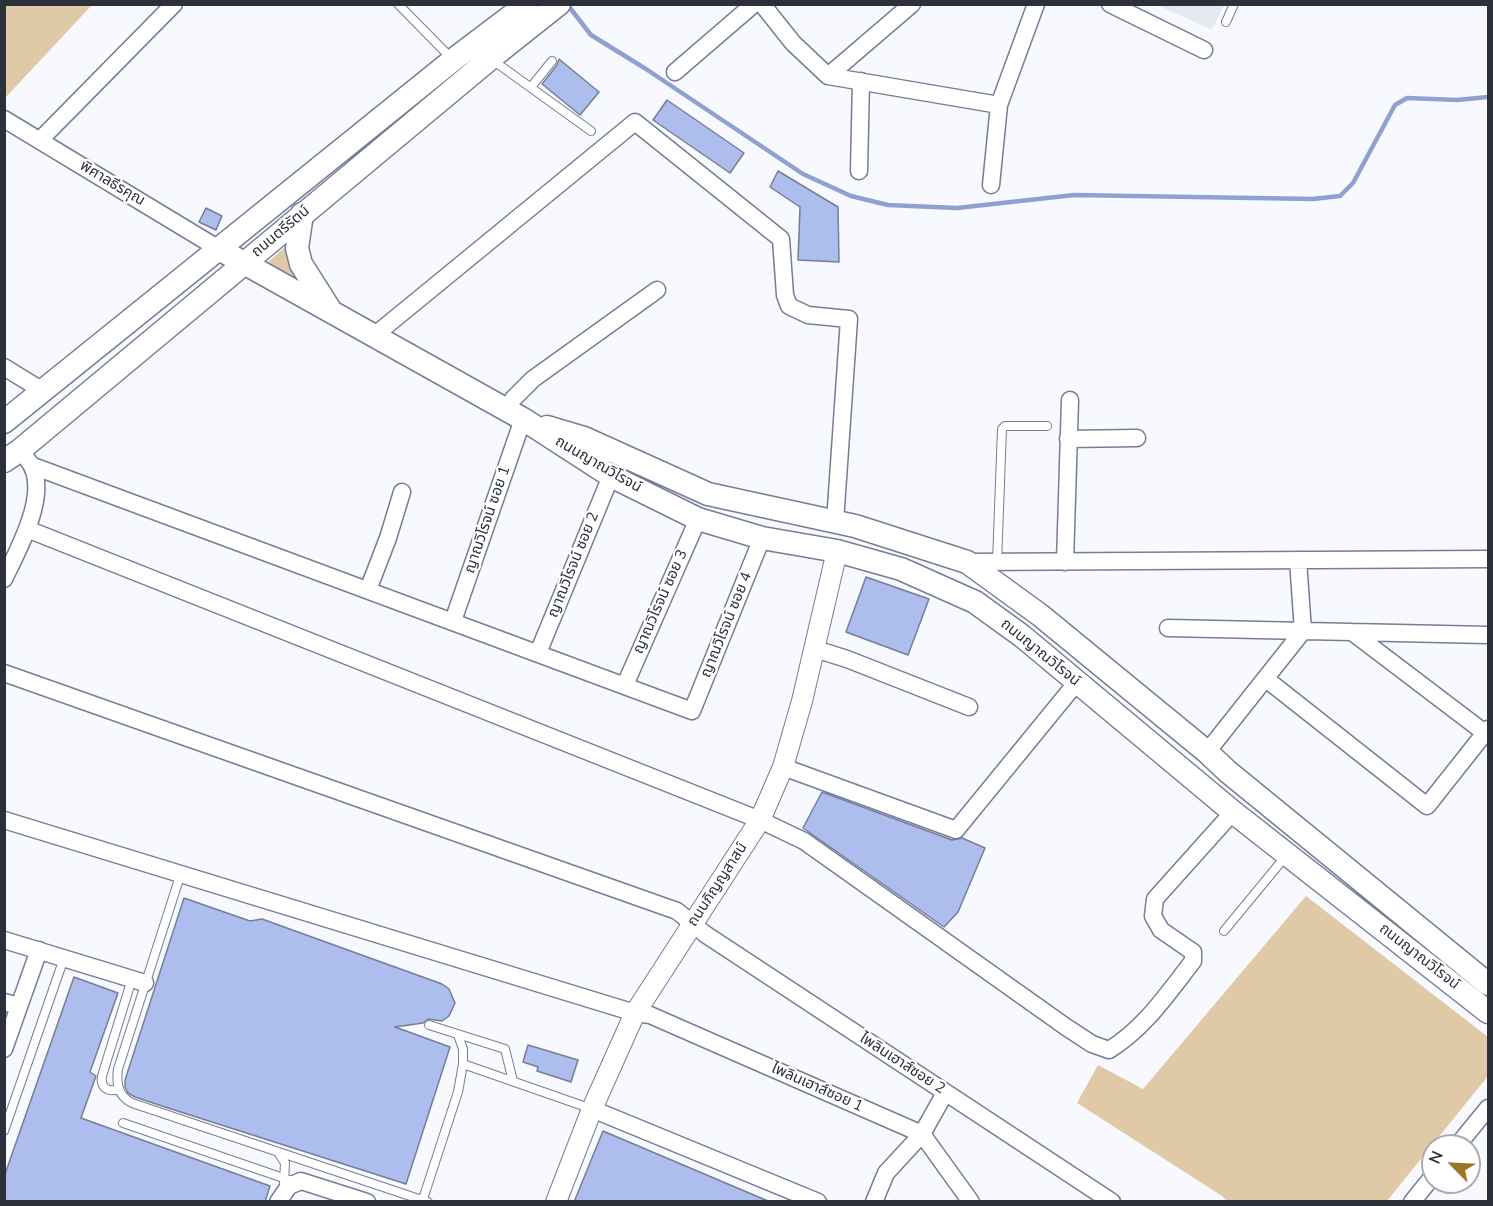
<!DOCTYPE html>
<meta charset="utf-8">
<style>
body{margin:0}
#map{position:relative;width:1493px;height:1206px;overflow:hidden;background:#f7f9ff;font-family:"Nunito Sans",sans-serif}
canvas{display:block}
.frame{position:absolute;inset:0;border:6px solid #2c303a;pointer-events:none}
.north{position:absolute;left:1421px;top:1134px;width:60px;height:60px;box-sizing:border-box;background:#fff;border:2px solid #abacb0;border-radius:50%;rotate:294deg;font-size:16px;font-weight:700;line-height:24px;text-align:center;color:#2c303a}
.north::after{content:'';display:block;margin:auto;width:21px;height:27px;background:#a07425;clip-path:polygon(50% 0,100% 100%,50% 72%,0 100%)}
</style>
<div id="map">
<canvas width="1493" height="1206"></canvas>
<div class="frame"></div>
<div class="north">N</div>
</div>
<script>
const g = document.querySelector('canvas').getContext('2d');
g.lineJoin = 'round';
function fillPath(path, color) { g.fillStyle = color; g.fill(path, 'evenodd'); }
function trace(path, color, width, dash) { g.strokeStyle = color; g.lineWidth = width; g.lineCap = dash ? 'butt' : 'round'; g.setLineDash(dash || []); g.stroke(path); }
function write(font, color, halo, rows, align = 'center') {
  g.font = font + ' "Nunito Sans","Noto Sans Thai",sans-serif'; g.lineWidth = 4.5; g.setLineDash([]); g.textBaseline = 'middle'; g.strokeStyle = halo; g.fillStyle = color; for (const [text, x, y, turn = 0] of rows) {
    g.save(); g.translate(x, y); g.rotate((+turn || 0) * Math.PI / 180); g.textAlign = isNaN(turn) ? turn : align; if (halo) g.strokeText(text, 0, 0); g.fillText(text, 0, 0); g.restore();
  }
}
const built = new Path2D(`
 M1157,5h67l-12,25z`);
const green = new Path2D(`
 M5,4l87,1 -87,93 -1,-93z
 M293,240l14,47 -41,-23z
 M1306,896l182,141v39l-101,125h-160l-5,-5 -145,-93 21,-38 45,24z`);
const stream = new Path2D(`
 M567,4l24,31 55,34 157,105 48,22 37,9 69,3 117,-13 239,4 27,-3 13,-13 42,-78 12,-7 50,2 31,-3`);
const building = new Path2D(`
 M559,59l40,33 -19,23 -38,-31 15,-19z
 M667,100l77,53 -14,20 -77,-53z
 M778,171l60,36 1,55 -41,-2 2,-53 -30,-20z
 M206,208l16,8 -6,14 -17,-8z
 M866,577l63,22 -21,56 -62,-23z
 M822,792l130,48 10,-2 23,10 -27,64 -14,15 -141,-99z
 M184,898l66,23 12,-2 180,65 7,5 6,14 -6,13 -7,5 -14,-2 -5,4 -28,4 55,20 -44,137 -241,-77 -30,-10 -7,-4 -3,-6v-7z
 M74,977l44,16 -28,79 6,4 -15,42 189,68 -5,16h-261v-25z
 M528,1045l50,15 -7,22 -34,-11 1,-4 -15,-5z
 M603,1131l165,70v1h-194z`);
const service = new Path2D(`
 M398,4l55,56
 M1226,22l8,-18
 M491,59l100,72
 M531,87l21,-26
 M997,562l5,-133 3,-3h42
 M181,873l-63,196c-2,15 0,27 14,34l296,99
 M1224,931l61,-74
 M429,1025l76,24 8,32
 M463,1064l129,45
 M118,1089c-10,4 -18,-2 -16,-13l30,-97
 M123,1123l172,59
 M4,1131l60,-173
 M278,1152l7,11 -1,19
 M422,1202l36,-110 5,-28v-15l-5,-14`);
const minor = new Path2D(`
 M762,4l31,39 35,33 171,29
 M1110,4l94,46
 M675,72l79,-68
 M828,76l84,-72
 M4,119l215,130
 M40,140l134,-136
 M859,171l2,-90
 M991,185l8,-80 37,-101
 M375,335l260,-213 146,117 4,56 4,11 19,9 41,4 -14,203
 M4,367l39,24
 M506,410l7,-11 20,-20 124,-89
 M1068,439l69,-1
 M33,466l659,245 70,-173
 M27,529l733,291 44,21 262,186 26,17 17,6c35,-21 59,-57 84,-89v-9l-32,-22 -8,-14 2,-17 78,-87
 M967,562l521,-3
 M1065,562l5,-162
 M4,579c14,-29 49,-91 23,-120
 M368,590l20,-52 14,-46
 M453,621l70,-202
 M1168,628l320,7
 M1352,632l133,101
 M815,649l32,10 122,48
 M538,653l73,-177
 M4,673l673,238 28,23 407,268
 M1266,679l161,127 61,-77
 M625,685l73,-166
 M1207,752l96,-121 -5,-71
 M783,767l173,63 121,-148
 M4,820l631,193 15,2 272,119 49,68
 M4,940l141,43
 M4,1002l15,4
 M4,1049l35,-99
 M592,1109l226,93
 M1457,1146l31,-38
 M278,1202l11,-16 12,-5 66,21
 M874,1202l12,-29 36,-39 23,-41
 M1412,1202l21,-26`);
const tertiary = new Path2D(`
 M556,1202l36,-93 43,-96 125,-193 23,-53 19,-66 35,-150`);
const secondary = new Path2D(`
 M302,214l-5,34 4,16 28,44
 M219,249l304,170 88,57 87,43 64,19 75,13 64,18 74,33 47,34 211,176 255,200
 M4,422l449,-362 74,-56
 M547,427l37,11 124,56 147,32 112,36 73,53 167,137 20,19 261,213
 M4,461l15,-10 472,-393 68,-54`);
const streetNames = [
 ["พิศาลธีรคุณ",112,184,31],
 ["ถนนตรีรัตน์",281,232,-40],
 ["ถนนญาณวิโรจน์",598,465,30],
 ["ญาณวิโรจน์ ซอย 1",488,520,-71],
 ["ญาณวิโรจน์ ซอย 2",574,565,-68],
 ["ญาณวิโรจน์ ซอย 3",661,602,-66],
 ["ญาณวิโรจน์ ซอย 4",727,625,-68],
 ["ถนนญาณวิโรจน์",1040,653,39],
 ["ถนนภิญญสาสน์",718,885,-57],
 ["ถนนญาณวิโรจน์",1419,957,38],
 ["ไพลินเฮาส์ซอย 2",902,1064,33],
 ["ไพลินเฮาส์ซอย 1",817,1088,24]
];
fillPath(built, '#e7e9f0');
fillPath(green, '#e0c9a6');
trace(stream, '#90a0d0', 4.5);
fillPath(building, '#acbdee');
trace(building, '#757e96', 1.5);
trace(service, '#757e97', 10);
trace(minor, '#757e97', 19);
trace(tertiary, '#757e97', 22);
trace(secondary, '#757e97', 25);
trace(service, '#fff', 8);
trace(minor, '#fff', 16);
trace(tertiary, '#fff', 20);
trace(secondary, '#fff', 22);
write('15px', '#2c303a', '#fff', streetNames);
</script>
